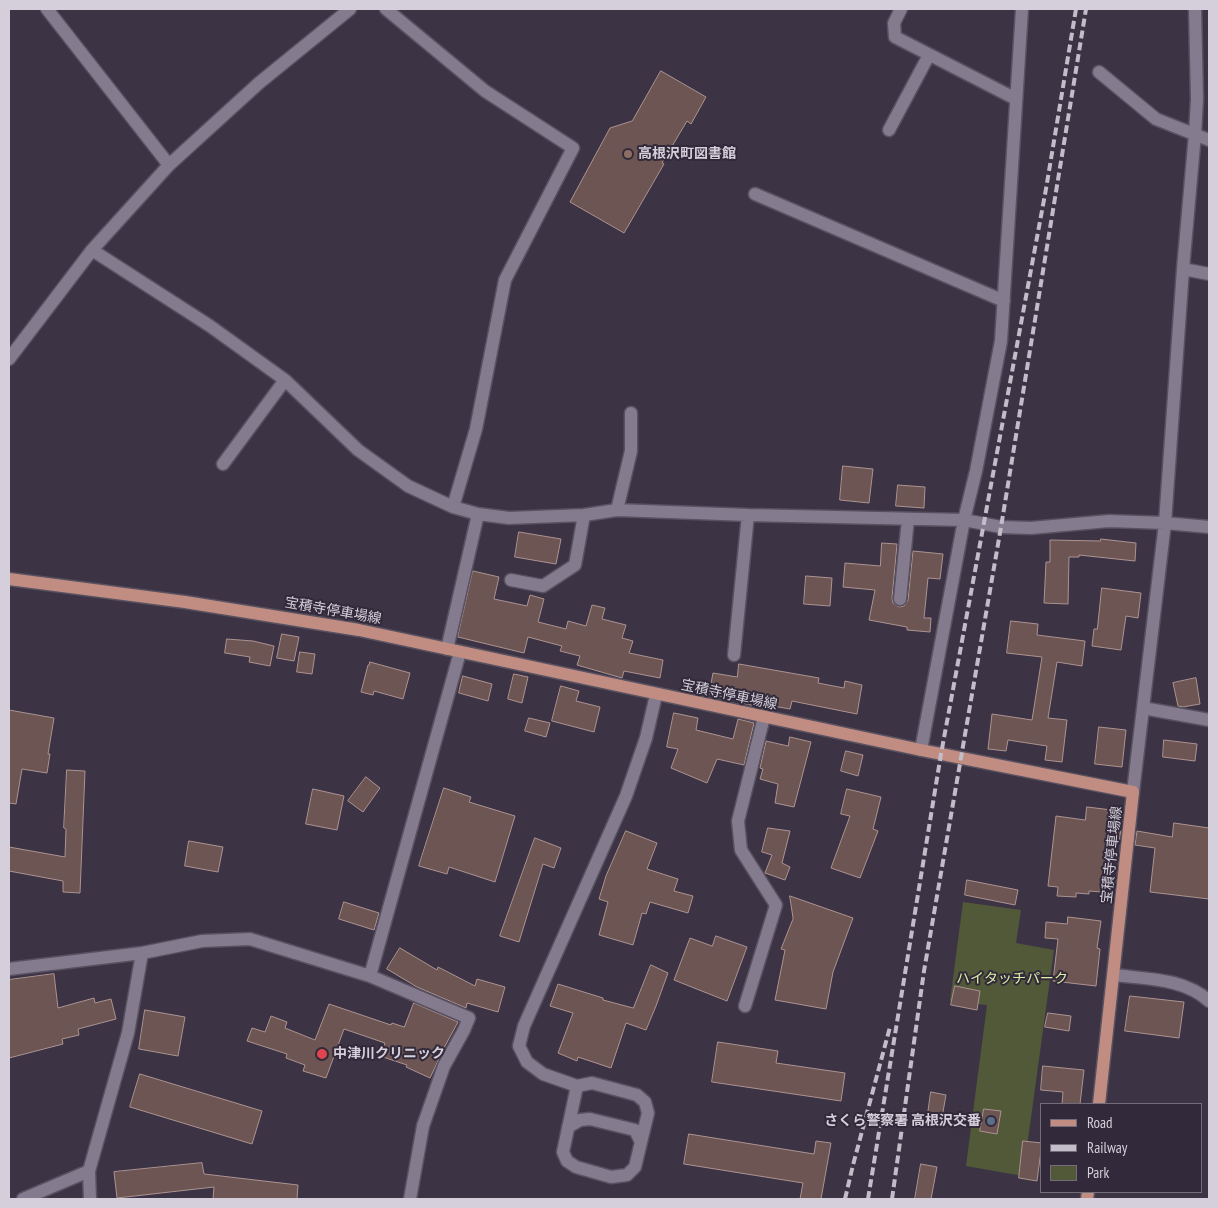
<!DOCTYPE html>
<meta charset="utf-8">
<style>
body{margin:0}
#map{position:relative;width:1218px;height:1208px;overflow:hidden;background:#3c3445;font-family:"PT Sans Narrow",sans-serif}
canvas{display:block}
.frame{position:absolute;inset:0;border:10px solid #d4cfda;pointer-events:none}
.legend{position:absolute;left:1040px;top:1103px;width:162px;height:90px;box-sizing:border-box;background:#322a3a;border:1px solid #736c7a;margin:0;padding:6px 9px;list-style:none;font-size:15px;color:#d4cfda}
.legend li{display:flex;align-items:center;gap:10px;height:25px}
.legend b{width:25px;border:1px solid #736c7a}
</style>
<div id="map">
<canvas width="1218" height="1208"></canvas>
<div class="frame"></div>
<ul class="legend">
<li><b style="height:6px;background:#c18c81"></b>Road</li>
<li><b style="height:6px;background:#c3bdc9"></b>Railway</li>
<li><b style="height:14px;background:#515939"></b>Park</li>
</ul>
</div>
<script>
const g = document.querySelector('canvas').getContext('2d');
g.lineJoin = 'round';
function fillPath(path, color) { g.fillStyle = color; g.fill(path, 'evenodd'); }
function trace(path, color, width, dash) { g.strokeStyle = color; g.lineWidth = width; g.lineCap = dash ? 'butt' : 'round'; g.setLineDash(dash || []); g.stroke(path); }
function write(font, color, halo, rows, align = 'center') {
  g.font = font + ' "PT Sans Narrow","Noto Sans JP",sans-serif'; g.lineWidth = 4; g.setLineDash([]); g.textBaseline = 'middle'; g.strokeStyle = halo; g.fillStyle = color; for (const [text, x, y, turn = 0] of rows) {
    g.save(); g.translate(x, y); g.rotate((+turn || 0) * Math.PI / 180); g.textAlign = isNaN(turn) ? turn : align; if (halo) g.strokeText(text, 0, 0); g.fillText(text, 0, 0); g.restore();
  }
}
const green = new Path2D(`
 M963,902l58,8 -5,33 38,7 -31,226 -57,-10 21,-161 -37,-4z`);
const building = new Path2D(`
 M661,71l45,26 -15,27 -4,-3 -25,42 2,1 -40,69 -54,-31 40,-74 22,-7z
 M843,466l30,3 -4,34 -29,-3z
 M898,485l27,2 -1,21 -28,-2z
 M519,532l42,7 -5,25 -41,-7z
 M1101,539l35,4 -1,18 -56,-6v2h-10l-1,47 -24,-1 2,-41h4v-22l50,1z
 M882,543l15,1 -5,54 1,5 6,4 5,-1 4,-6 5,-49 30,3 -3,25 -12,-1 -4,40h7l-1,14 -23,-2v-3l-38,-7 6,-30 -32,-3 2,-24 35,3z
 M473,571l26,6 -5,22 33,7 3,-11 14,4 -6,23 28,7 2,-8 18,5 6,-21 13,3 -3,11 24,6 -4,13 11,3 -4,12 34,7 -3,18 -36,-7 -2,7 -45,-13 3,-9 -20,-5 2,-5 -34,-9 -4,16 -66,-16z
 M806,576l26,2 -2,28 -26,-2z
 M1102,588l39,5 -3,25 -12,-2 -5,34 -29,-4 2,-17h3z
 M1011,621l27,3 -1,11 48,6 -3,25 -25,-4 -9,56 19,2 -5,42 -17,-2 2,-14 -39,-6 -2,11 -18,-2 4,-35 40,6 10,-63 -35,-4z
 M282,634l17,3 -5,24 -17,-3z
 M227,639l26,2 21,5 -4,20 -21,-4 1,-5 -25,-4z
 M300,652l15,2 -3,20 -15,-2z
 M370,662l40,11 -7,26 -29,-8 -1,4 -12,-3 7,-27h1z
 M739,664l80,14 -1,5 26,5 1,-7 17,4 -5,29 -65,-13 -2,8 -29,-5 -1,3 -18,-4v-3l-33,-6 4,-21 24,4z
 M514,674l14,3 -6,26 -14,-4z
 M463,676l29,8 -4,17 -29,-8z
 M1196,678l4,26 -17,3 -5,-1 -5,-23z
 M561,686l18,5 -3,10 24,6 -6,25 -42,-11z
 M9,710l45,8 -6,36h2l-3,19 -25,-4 -6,35 -7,-1z
 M674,713l24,5 -2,12 37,9 5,-20 16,4 -10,42 -27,-6 -10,24 -36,-15 7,-19 -11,-2z
 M529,718l21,5 -4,14 -21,-6z
 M1099,727l27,3 -4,37 -27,-3z
 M790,737l21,5 -17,65 -19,-4 3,-19 -18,-5 3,-10 -3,-1 6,-27 22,5z
 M1164,740l33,4 -2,17 -32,-4z
 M846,751l17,4 -5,21 -17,-5z
 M67,770l18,1 -5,122 -17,-1v-11l-54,-10v-24l56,10 1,-28 -2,-1z
 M366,777l14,11 -17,24 -15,-11z
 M444,788l27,9 -2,5 46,14 -20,66 -46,-15 -2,7 -28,-8z
 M313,789l31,7 -7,34 -31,-6z
 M847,789l34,8 -8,32 5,2 -18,47 -29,-10 19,-52 -9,-2z
 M1087,807l33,4 -3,17 4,1 -2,13h-4l-2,12 -7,-1 -4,39 -13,-1v3l-13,-1v4l-19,-1 1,-9 -10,-1 8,-70 29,4z
 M1174,823l35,5v71l-59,-7 5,-44 -20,-3 2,-14 35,6z
 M768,828l22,3 -8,32 8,4 -5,13 -20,-7 7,-18 -10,-3z
 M626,831l31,12 -10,26 31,10 -4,12 19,5 -5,17 -38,-11 -4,12 -4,-1 -9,32 -34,-10 9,-33 -9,-3 7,-23z
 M535,838l26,10 -7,20 -11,-4 -24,78 -19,-6z
 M189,841l34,6 -5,25 -33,-6z
 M967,880l51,10 -3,15 -50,-10z
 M790,896l63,22 -20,54 -7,37 -51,-9 10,-50 -4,-1 12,-30z
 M344,902l35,11 -5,17 -35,-11z
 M1068,917l33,4 -4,27 3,1 -4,37 -43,-5 5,-42 -13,-1 1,-16 21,2z
 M716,936l31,11 -20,54 -53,-21 16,-42 22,8z
 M400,948l37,22 1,-3 37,19 2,-7 28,8 -7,25 -31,-9 -1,5 -49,-21 -30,-18z
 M651,965l17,8 -12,33 -10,24 -20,-7 -15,45 -33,-11 -1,4 -19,-8 15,-40 -23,-7 8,-22 45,14v2l30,8z
 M54,974l4,34 36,-10 1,5 16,-4 5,20 -38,10 1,6 -17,4 1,5 -54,14v-78z
 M955,986l25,5 -3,19 -26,-5z
 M1130,996l54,6 -5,36 -54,-7z
 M414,1003l44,19 -14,26 -14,30 -24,-11 1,-2 -27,-9 5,-13 -41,-14 -18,49 -23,-7 2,-6 -19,-7 1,-4 -40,-13 5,-13 13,4 6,-16 16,6 -2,6 30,12 14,-36 62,21 1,-2 12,4z
 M145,1010l40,7 -7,39 -39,-7z
 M1048,1013l23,3 -2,15 -24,-4z
 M718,1042l60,9 -2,12 69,10 -4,28 -129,-19z
 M1043,1066l41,4 -4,34h-18l1,-12 -22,-2z
 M140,1074l122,37 -10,33 -122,-37z
 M931,1092l15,3 -5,28 -14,-2z
 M984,1109l17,2 -4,23 -17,-3z
 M689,1134l125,20 2,-13 15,2 -10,56h-21l3,-16 -119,-19z
 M1023,1141l19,2 -5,38 -18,-3z
 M202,1163l2,11 94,11 -1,14h-84l1,-12 -97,11 -3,-26z
 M921,1164l16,3 -6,32h-16z`);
const minor = new Path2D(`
 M47,9l122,156
 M386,9l99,82 88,57 -68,132 -29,149 -23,78
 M901,9l-7,14 1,14 121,62
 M1099,72l57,47 53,21
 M889,130l40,-75
 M755,194l249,107
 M92,250l118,76 75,54 73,70 50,36 45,21 25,7 31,4 75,-3 33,-5 131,5 216,5 37,7 30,1 78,-7 56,2 44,4
 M1183,269l26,5
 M9,359l83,-109 77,-85 90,-82 91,-74
 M223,464l62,-84
 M617,510l14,-59v-38
 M511,580l32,6 32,-21 9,-50
 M900,599l8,-80
 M447,649l31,-135
 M734,655l14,-140
 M1143,708l66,12
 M921,750l43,-230 12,-49 25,-130 21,-332
 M1133,792l32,-269 18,-254 12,-135 2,-35 -2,-90
 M9,969l133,-16 60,-12 48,-2 120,37 99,42 -5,12 -20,36 -21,60 -13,73
 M1114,975c32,4 70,3 95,26
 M370,976l90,-324
 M745,1006l31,-101 -35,-55 -3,-29 26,-104
 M577,1086l-14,66 4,9 9,6 35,10 16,-2 8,-8 13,-54 -3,-11 -8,-7 -45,-12 -15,3 -34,-12 -16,-12 -8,-16 5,-20 102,-230 20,-58 10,-43
 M568,1127l12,-7 10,-1 45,11 6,12
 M23,1199l66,-28
 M90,1199l-1,-28 39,-138 14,-80`);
const major = new Path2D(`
 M9,579l176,23 174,28 562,120 212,42 -34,312
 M1087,1199l1,-7`);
const rail = new Path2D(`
 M845,1199l8,-34 37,-138
 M868,1199l73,-445 105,-565 30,-180
 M892,1199l32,-228 77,-444 85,-518`);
const markers = [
 [628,154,5,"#8d6e63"],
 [322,1054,6,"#e0444e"],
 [991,1121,5,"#5c6f8a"]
];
const poiNames = [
 ["高根沢町図書館",638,154],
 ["中津川クリニック",333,1054],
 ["さくら警察署 高根沢交番",981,1121,"right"]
];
const streetNames = [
 ["宝積寺停車場線",333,611,10],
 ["宝積寺停車場線",729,695,12],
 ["宝積寺停車場線",1112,855,-84]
];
const parkNames = [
 ["ハイタッチパーク",1012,979]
];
fillPath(green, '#515939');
fillPath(building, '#6c5553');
trace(building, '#ad9391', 1);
trace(minor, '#585160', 15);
trace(major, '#585160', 15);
trace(minor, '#847b8f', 12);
trace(major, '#c18c81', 12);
trace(rail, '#c3bdc9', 4, [8, 4]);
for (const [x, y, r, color] of markers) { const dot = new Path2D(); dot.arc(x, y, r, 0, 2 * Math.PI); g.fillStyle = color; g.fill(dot); trace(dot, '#322a3a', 2); }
write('bold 14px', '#d4cfda', '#322a3a', poiNames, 'left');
write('14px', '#d4cfda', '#322a3a', streetNames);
write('14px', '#dcefa7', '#322a3a', parkNames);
</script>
